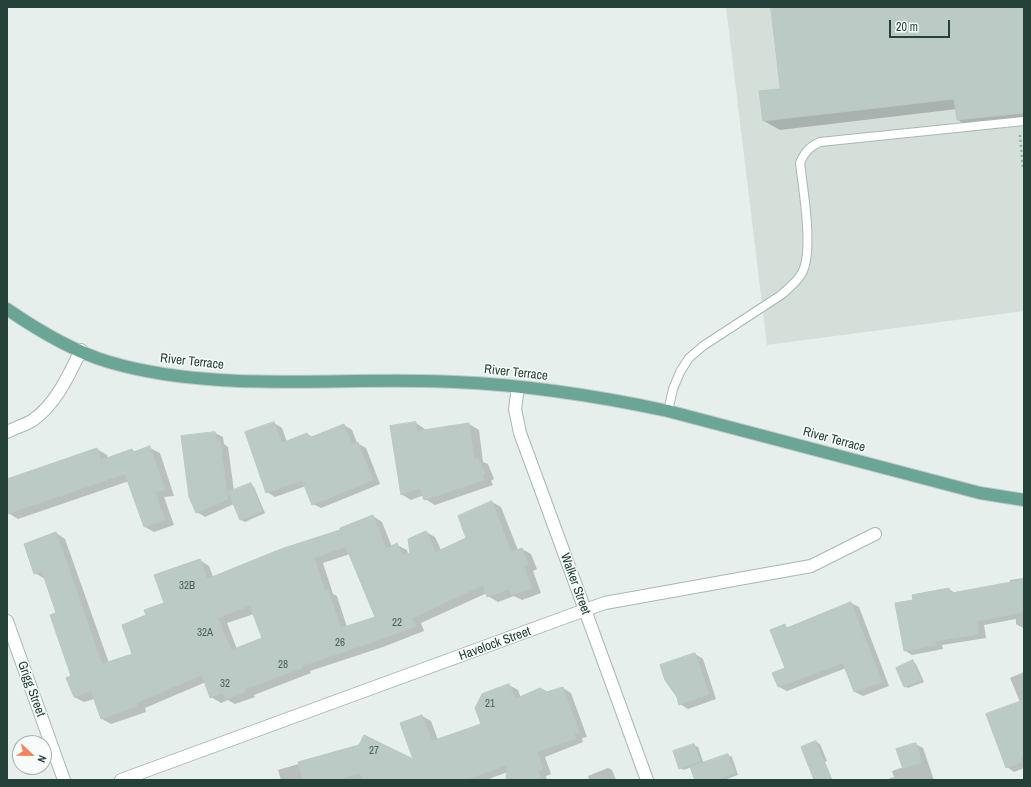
<!DOCTYPE html>
<style>
body{margin:0}
#map{position:relative;width:1031px;height:787px;overflow:hidden;background:#e6efeb;font-family:"Archivo Narrow",sans-serif}
canvas{display:block}
.frame{position:absolute;inset:0;border:8px solid #24423a;pointer-events:none}
.north{position:absolute;left:12px;top:735px;width:40px;height:40px;box-sizing:border-box;background:#f7fbf9;border:1px solid #a3b1ad;border-radius:50%;rotate:112deg;font-size:11px;font-weight:700;line-height:16px;text-align:center;color:#24423a}
.north::after{content:'';display:block;margin:auto;width:14px;height:18px;background:#f4845f;clip-path:polygon(50% 0,100% 100%,50% 72%,0 100%)}
.scale{position:absolute;left:889px;top:20px;width:61px;height:18px;box-sizing:border-box;border:2px solid #24423a;border-top:0;padding-left:5px;font-size:12px;line-height:14px;white-space:nowrap;color:#24423a;-webkit-text-stroke:3px #f7fbf9;paint-order:stroke}
</style>
<div id="map">
<canvas width="1031" height="787"></canvas>
<div class="frame"></div>
<div class="north">N</div>
<div class="scale">20 m</div>
</div>
<script>
const g = document.querySelector('canvas').getContext('2d');
g.lineJoin = 'round';
function fillPath(path, color) { g.fillStyle = color; g.fill(path, 'evenodd'); }
function trace(path, color, width, dash) { g.strokeStyle = color; g.lineWidth = width; g.lineCap = dash ? 'butt' : 'round'; g.setLineDash(dash || []); g.stroke(path); }
function write(font, color, halo, rows, align = 'center') {
  g.font = font + ' "Archivo Narrow",sans-serif'; g.lineWidth = 3; g.setLineDash([]); g.textBaseline = 'middle'; g.strokeStyle = halo; g.fillStyle = color; for (const [text, x, y, turn = 0] of rows) {
    g.save(); g.translate(x, y); g.rotate((+turn || 0) * Math.PI / 180); g.textAlign = isNaN(turn) ? turn : align; if (halo) g.strokeText(text, 0, 0); g.fillText(text, 0, 0); g.restore();
  }
}
const built = new Path2D(`
 M726,7h298v304l-257,34z`);
const shadow = new Path2D(`
 M772,7h252v116l-51,6 -15,-9 -1,-11 -177,21 -16,-9 17,-31z
 M274,423l8,5 5,14 20,-8 6,3 31,-12 8,5 5,13 9,5 14,36 -59,24 -8,-4 -7,-18 -31,11 -8,-5z
 M416,423l10,7 43,-6 10,6 4,32 5,2 6,15 -3,2 2,4 -58,20 -10,-6 -1,-4 -13,5 -10,-6z
 M215,433l8,4 1,7 4,3 6,44 17,-7 3,3 11,26 -20,9 -4,-2 -7,-16 -29,13 -8,-5 -15,-75z
 M150,448l10,5 14,43 -10,1 10,28 -20,7 -9,-5 -16,-46 -111,38 -10,-6 -1,-33 90,-31 10,6 1,4 24,-9 4,2z
 M492,502l9,5 17,43 4,-1 9,5 6,15 -4,2 8,22 -19,7 -8,-4 -16,6 -10,-6 -1,-3 -66,30 3,8 -41,16 -73,24 1,2 -57,22 1,2 -20,7 -7,-4 -7,3 -10,-6 -5,-15 -61,26 1,4 -35,12 -9,-5 -8,-20 -10,3 -10,-5 -2,-20 -15,-64 -12,-34 -10,-6 21,-40 9,6 44,124 24,-9 14,-38 18,-13 35,-43 9,6 4,11 128,-46 32,-15 9,6 10,25 5,-2 10,5 1,4h3l15,-22 9,5 6,13 26,-12zM350,554l26,63 -29,10 -10,-31 -4,-2 -10,-31zM254,614l9,25 -26,10 -10,-26z
 M1024,578v53l-1,-3 -7,-4v-5l-32,6 2,13 -44,7 1,4 -31,6 -8,-5 10,-49 35,-12 6,4 55,-10v-3z
 M851,603l8,4 30,79 -26,10 -8,-4 -9,-24 -59,23 -8,-4 7,-19 -1,-42 4,2z
 M695,654l8,5 13,40 -28,10 -8,-5z
 M913,662l3,2 8,18 -16,6 -4,-2z
 M1024,672v96l-10,4 -7,-5 13,-65 -10,-24z
 M509,685l9,5 3,8 42,-10 8,5 16,44 -5,1 1,4 -38,15 6,17 -5,2 1,4h-40l1,-8 -22,8h-147l-5,-3v3h-53l-3,-10 82,-24 55,15 7,-45 9,5 7,19 44,-16 1,-29z
 M816,742l4,2 7,17 -15,6z
 M915,744l8,4 11,32h-49l9,-3 -2,-6 12,-4z
 M694,745l4,2 6,17 24,-9 4,2 6,18 -14,5h-28l-5,-13 -7,3 -4,-2z
 M608,768l4,2 4,10h-27l-1,-4z`);
const building = new Path2D(`
 M771,7h253v106l-67,7 -3,-21 -191,22 -4,-30 21,-2z
 M274,422l8,21 25,-10 2,5 35,-14 8,21 6,-3 15,38 -61,25 -10,-25 -36,13 -21,-61z
 M416,422l1,9 52,-8 5,36 4,-1 7,16 -3,1 2,5 -60,20 -4,-12 -19,7 -11,-69z
 M215,432l2,10 3,-1 8,58 -32,14 -7,-16 -8,-61z
 M150,446l15,44 -10,2 10,28 -21,7 -19,-53 -118,40v-35l90,-31 4,12 31,-11 1,3z
 M251,483l11,28 -22,9 -12,-28z
 M492,501l19,51 11,-4 6,16 -4,2 8,22 -21,7 -2,-6 -22,8 -4,-12 -71,33 4,8 -43,16 -71,24v2l-57,21 1,3 -21,8 -2,-7 -13,5 -8,-23 -66,28 1,3 -36,13 -10,-28 -17,6 -8,-19 5,-2 -21,-61 6,-2 -14,-42 -8,3 -10,-30 32,-12 46,132 30,-10 -10,-29 24,-10 -2,-5 20,-7 -10,-28 46,-16 7,20 74,-30 59,-19v-2l33,-13 13,34 11,-6 5,12 8,-2 -2,-14 18,-8 10,21 30,-14 -8,-22zM346,547l29,70 -34,11 -13,-38 -3,1 -11,-33zM250,606l12,32 -31,12 -13,-32z
 M1024,580v32l-47,9 2,13 -44,7 1,4 -32,6 -9,-48 18,-3 -1,-5 37,-7 1,5z
 M851,602l31,80 -28,10 -11,-29 -65,24 -6,-14 13,-5 -15,-38 15,-6 1,4z
 M695,653l14,41 -30,11 -2,-8 -12,-17 -5,-15z
 M913,660l8,20 -17,7 -8,-19z
 M509,684l6,15 25,-11 7,4 16,-5 16,45 -5,2 2,4 -39,14 6,17 -5,2 3,9h-35l1,-15 -42,15h-102l-3,-7 -22,7h-35l-5,-18 61,-17 5,-10 49,24 -13,-36 22,-8 10,26 49,-17 -6,-16 7,-14z
 M1024,700v56l-4,1 2,5 -16,6 -20,-54z
 M816,741l16,39h-18l-13,-33z
 M916,743l6,19 -19,7 -7,-20z
 M694,744l6,17 -21,8 -6,-18z
 M728,754l7,19 -19,7h-21l-5,-13z`);
const path = new Path2D(`
 M1020,135l3,34`);
const service = new Path2D(`
 M668,411l5,-22 7,-17 9,-14 14,-12 78,-51c8,-7 16,-13 21,-22 12,-22 1,-84 -2,-110 4,-10 9,-16 20,-21l204,-21`);
const minor = new Path2D(`
 M7,432c8,-4 18,-7 26,-12 23,-16 36,-45 48,-70
 M7,621l57,159
 M647,780l-62,-170 20,-7 206,-37 64,-32`);
const tertiary = new Path2D(`
 M121,780l464,-170 -65,-177 -5,-24 3,-22`);
const primary = new Path2D(`
 M7,309c29,20 68,43 102,53 108,32 235,14 346,20 72,3 143,14 213,29l312,82 44,7`);
const numberNames = [
 ["32B",187,586],
 ["22",397,623],
 ["32A",205,633],
 ["26",340,643],
 ["28",283,665],
 ["32",225,684],
 ["21",490,704],
 ["27",374,751]
];
const streetNames = [
 ["River Terrace",192,362,6],
 ["River Terrace",516,373,6],
 ["River Terrace",834,440,15],
 ["Walker Street",575,584,70],
 ["Havelock Street",495,644,-20],
 ["Grigg Street",31,689,70]
];
fillPath(built, '#d4dfda');
fillPath(shadow, '#0003');
fillPath(building, '#bbcac4');
trace(building, '#b8c9c2', 1);
trace(service, '#a8b8b2', 10);
trace(minor, '#a8b8b2', 14);
trace(tertiary, '#a8b8b2', 14);
trace(primary, '#c2cac8', 14);
trace(path, '#86b3a5', 2.5, [2, 3]);
trace(service, '#fff', 8);
trace(minor, '#fff', 12);
trace(tertiary, '#fff', 12);
trace(primary, '#6aa596', 12);
write('11px', '#4a645c', null, numberNames);
write('13px', '#24423a', '#f7fbf9', streetNames);
</script>
